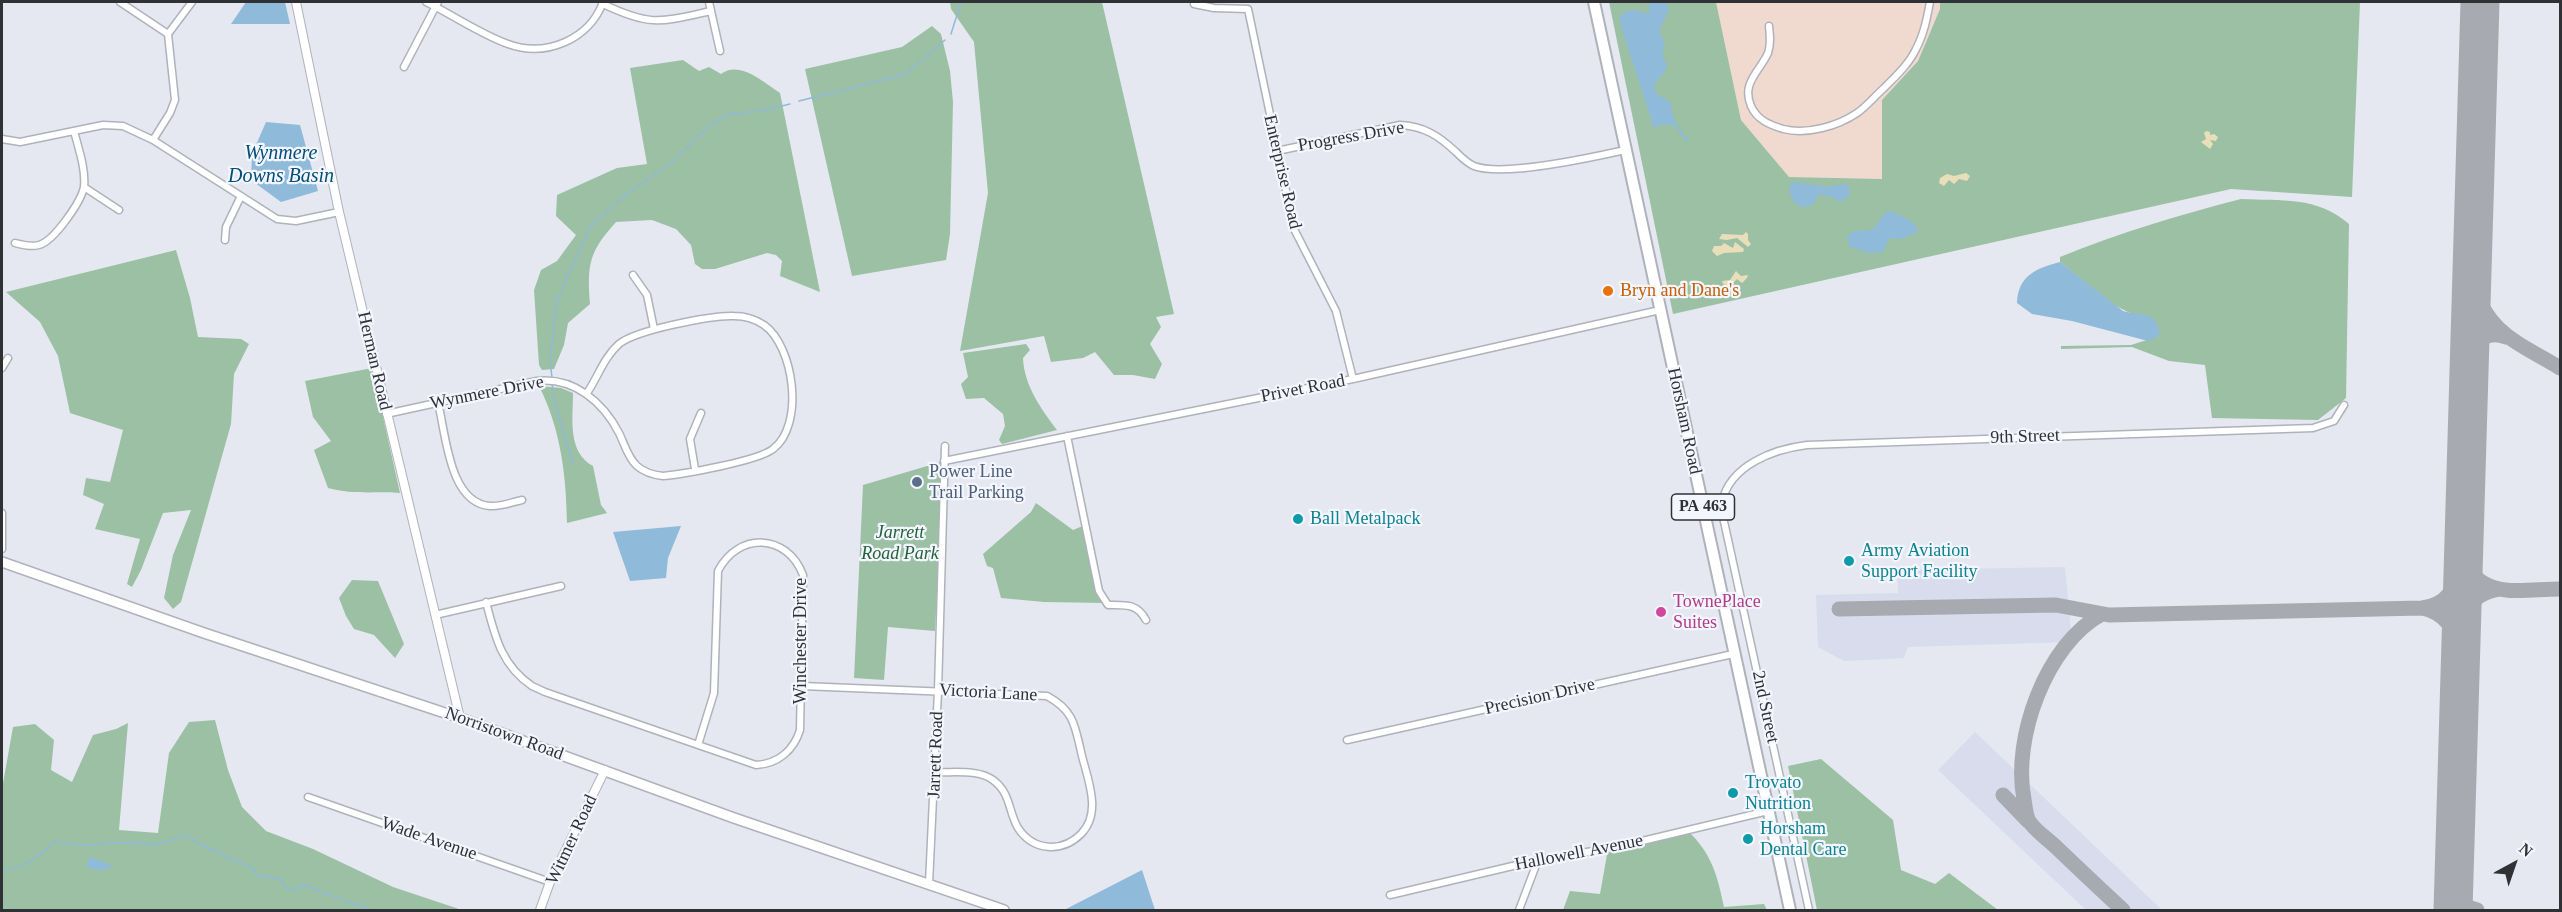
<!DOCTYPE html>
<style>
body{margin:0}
#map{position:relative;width:2562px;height:912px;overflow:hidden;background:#e5e8f1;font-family:Georgia,serif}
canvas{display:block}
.frame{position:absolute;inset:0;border:3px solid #303135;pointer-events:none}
.north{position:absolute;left:2484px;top:834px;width:60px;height:60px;-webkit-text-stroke:4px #f3f5ff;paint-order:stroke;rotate:40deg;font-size:16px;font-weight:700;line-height:24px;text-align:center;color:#303135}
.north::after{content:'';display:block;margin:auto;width:21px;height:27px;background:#303135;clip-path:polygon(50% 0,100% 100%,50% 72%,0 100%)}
</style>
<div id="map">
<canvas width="2562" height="912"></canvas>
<div class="frame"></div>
<div class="north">N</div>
</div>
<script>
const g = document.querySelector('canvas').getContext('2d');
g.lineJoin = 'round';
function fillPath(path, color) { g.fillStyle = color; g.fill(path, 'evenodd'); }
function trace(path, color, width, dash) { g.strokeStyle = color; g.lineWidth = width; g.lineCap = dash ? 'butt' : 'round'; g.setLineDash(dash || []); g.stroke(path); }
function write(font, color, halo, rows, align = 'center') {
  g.font = font + ' Georgia,serif'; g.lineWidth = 4.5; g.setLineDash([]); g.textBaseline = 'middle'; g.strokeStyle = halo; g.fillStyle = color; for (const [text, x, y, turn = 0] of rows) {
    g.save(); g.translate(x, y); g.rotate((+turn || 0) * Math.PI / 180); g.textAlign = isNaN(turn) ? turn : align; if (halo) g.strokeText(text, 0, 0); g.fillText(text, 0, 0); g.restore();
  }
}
const commercial = new Path2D(`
 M1716,2h224v7l-22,52 -36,39v79l-93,-2 -48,-57z`);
const built = new Path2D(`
 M2065,567l7,75 -164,5 -4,11 -60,3 -26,-14 -2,-52 82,-2v-23z
 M1975,732l187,178h-76l-148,-140z`);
const green = new Path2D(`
 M950,2h152l72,312 -18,3 5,10 -11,17 12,20 -7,15 -22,-4h-19l-19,-23 -12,6 -32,4 -7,-26 -84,15 28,-158 -14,-151 -23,-33z
 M1609,2h107l25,118 48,57 93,2v-79l36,-39 22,-52v-7h420l-8,195 -121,-8 -558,125z
 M932,26l9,8 9,37 3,31 -3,132 -4,26 -94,16 -47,-207 97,-22z
 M683,60l16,11 10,-4 12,7c19,-14 43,9 59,19l40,199 -40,-16 2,-15 -6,-6 -9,-2 -52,16h-13l-7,-5 -4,-19 -15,-16 -24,-9 -36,2c-27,30 -29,42 -26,82l-22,19 -4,22 -10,24 -12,1 -3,-5 -5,-75 7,-20 16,-9 19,-26 -20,-19 1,-21 60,-27 30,-4 -17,-96z
 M2241,199c40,2 76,-3 108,25l-3,174 -28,22 -106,-2 -7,-53 -36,-4 -37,-14 -71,2v-3l70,-1 28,-9 -27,-22 -18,-9 -54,-43v-5c59,-24 119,-42 181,-58z
 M176,250l14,48 8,39 43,2 8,5 -15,30 -3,50 -50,178 -8,7 -9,-11 9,-43 18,-45 -28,3 -22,57 -9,17 -5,-3 13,-45 -45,-10 9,-25 -21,-9 3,-17 24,4 13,-52 -53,-17 -12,-57 -18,-34 -34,-30z
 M1026,344l4,6 -7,8c1,27 18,51 34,72l-55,14 -3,-4 6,-14 -2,-12 -19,-16 -18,1 -5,-15 7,-7 -5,-24z
 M372,368l28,125c-25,-2 -47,2 -72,-5l-14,-38 17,-9 -18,-24 -8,-36z
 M539,386l22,2 12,5c0,25 -6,59 20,73l8,39 6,8 -40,10c-1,-48 -6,-93 -28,-137z
 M944,461l-9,170 -47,-4 -4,53 -30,-2 9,-193z
 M1036,503l37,27 12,-5 21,78 -62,-1 -43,-4 -8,-30 -6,-2 -4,-12 48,-42z
 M352,580l26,1 26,63 -9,14 -21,-23 -20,-6 -8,-13 -7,-18z
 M215,720l13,50 14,37 24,24 47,18 80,38 69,23h-460v-121l11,-62 22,-3 19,16 -3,30 21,12 21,-47 23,-6 12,-6 -9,107 39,3 11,-80 20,-31z
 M1821,759l72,61 8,50 34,14 14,-11 49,37h-181l-29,-144z
 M1687,830c25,24 30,44 37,77l40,-3 3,6h-204l7,-19 30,3 8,-45z`);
const sand = new Path2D(`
 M2206,131l4,1v3l4,-1 4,3 -2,4 -6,-1 3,4 -3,5 -9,-7 5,-3 -2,-6z
 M1966,173l4,3 -3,5 -8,-2 -5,5 -5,-4 -5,6 -5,-3 1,-5 7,-4 7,2z
 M1746,232l2,2v6l3,4 -3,3 -11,-9 -10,2 -8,-1 3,-5 21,1z
 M1735,242l9,7 -1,3 -19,1 -7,3 -5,-5 2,-5h7l3,-3 9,5z
 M1736,271l5,5 7,-1 -1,3 -5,5 -5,-4 -7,7 -7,-2 -1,-3 8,-1z`);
const water = new Path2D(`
 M246,2h39l5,22h-59z
 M1649,2h17l3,8 -10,21 6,14 -3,9 5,11 -3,8 -9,10v9l16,11c1,3 0,6 1,10 1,6 11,21 16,26v4l-7,-8 -5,-9 -14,-2 -8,4 -34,-105v-6c9,-11 18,-6 29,-3z
 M266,122l34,3 18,66 -37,11 -30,-22 1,-26z
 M1794,182l34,5 16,-3 5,3 1,6 -2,4 -8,5 -8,-5 -13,-3 -6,11 -10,2c-10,-2 -15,-13 -13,-23z
 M1887,211c9,1 25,9 30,16v5l-15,7 -13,-1 -6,14 -13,1 -20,-6 -3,-9c7,-12 16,-5 26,-9z
 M2060,262l63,49c15,5 37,-1 36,25l-11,5 -76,-20 -40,-7 -15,-11c1,-27 19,-35 43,-41z
 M681,526l-13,32 -2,20 -36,3 -17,-49z
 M90,857l21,8 -1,3c-9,2 -16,3 -24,-2z
 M1142,870l13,40 -89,-1z`);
const stream = new Path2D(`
 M951,34l10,-32
 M799,101l107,-27 39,-34
 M552,378l-2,-19 7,-59 33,-73 35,-32 45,-31 40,-39 19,-11 32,-3 29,-7
 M552,383l2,17 19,63
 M2,869c19,2 38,-13 52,-27l30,3 46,-3 25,3 32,-10 9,7 56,26 6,8 23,3 5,10 13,1 3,-5 69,25`);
const taxiway = new Path2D(`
 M2472,280c14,53 45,62 88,88
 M2469,354c10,-15 19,-24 37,-17
 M2463,559c19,42 59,30 97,30
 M2422,608c26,-3 33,-20 41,-43
 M1839,609l217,-4 53,10 313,-7c23,5 32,20 39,41
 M2102,614c-56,30 -90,125 -78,185 1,7 2,17 5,22 6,10 19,18 27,26 22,21 44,42 67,63
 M2461,620c9,-18 18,-28 38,-31
 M2003,795l25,26
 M2453,892l11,14 13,4`);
const runway = new Path2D(`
 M2453,910l27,-908`);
const minor = new Path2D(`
 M120,2l48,32
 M426,2c27,13 54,32 82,42 38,14 82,-5 95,-42
 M709,2l11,49
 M603,4c48,23 58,18 108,7
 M1194,4l20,4 34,1 46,220 42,82 17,68
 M1769,26c1,9 2,18 -1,27 -8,18 -27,30 -17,53 6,14 19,19 32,23 24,6 55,-3 74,-16 10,-7 18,-17 27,-25 12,-12 25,-24 32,-39 8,-15 11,-31 14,-47
 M404,67l34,-65
 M2,139l18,3 83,-17 20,1 30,14 124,79 19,2 43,-9
 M153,140l17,-27 5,-13 -7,-66 24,-32
 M1277,151l123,-26c24,1 39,11 56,27 6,6 11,11 18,14 29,11 120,-9 151,-16
 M84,187l35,23
 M225,240l1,-13 15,-31
 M15,243c8,2 16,4 24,2 15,-4 42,-43 45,-58 2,-18 -6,-40 -10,-56
 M633,275l14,20 7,34
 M2,368l6,-10
 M438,403c8,31 11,100 52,103 11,1 22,-4 32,-6
 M386,414l151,-33c37,-4 66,21 82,52 5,10 9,25 18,33 7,6 16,9 26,10 21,-2 95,-15 110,-27 32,-24 21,-103 -9,-124 -9,-6 -19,-9 -30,-9 -22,-1 -98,14 -115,28 -15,13 -21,33 -32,49
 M1067,436l32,155 9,14c17,0 29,-2 38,15
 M944,461l409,-82 307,-69
 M695,469l-5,-30 11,-26
 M2,513v36
 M486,602c9,34 15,63 46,84l13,6 211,73c22,-1 38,-15 44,-35l3,-155c-16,-42 -65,-43 -85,-4l-4,122 -16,52
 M435,615l126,-29
 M802,686l245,10c28,15 28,31 35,60 6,24 20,57 -1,78 -19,19 -48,17 -63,-6 -10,-17 -7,-35 -25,-48 -15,-11 -39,-7 -58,-8
 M1347,740l386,-86
 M308,797l242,85
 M929,884l9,-193 7,-245
 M1390,895l148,-35 79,-13 151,-36
 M1519,910l19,-50
 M1809,910l-84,-384c-2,-8 -4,-17 -3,-24 8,-37 52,-53 85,-57l506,-17 21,-7 10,-16`);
const tertiary = new Path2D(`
 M296,2l43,210 121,506
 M540,910l10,-28 55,-112`);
const secondary = new Path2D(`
 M2,562l202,71 256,85 274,100 270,92`);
const primary = new Path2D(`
 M1594,2l196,908`);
const markers = [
 [1608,291,6,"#e8710a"],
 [917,482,6,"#5c6f8a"],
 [1298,519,6,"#0f9aa8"],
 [1849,561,6,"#0f9aa8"],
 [1661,612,6,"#d1479c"],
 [1733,793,6,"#0f9aa8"],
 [1748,839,6,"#0f9aa8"]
];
const shields = [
 [1703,507,63]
];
const shieldNames = [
 ["PA 463",1703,507]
];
const streetNames = [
 ["Progress Drive",1351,137,-10],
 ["Enterprise Road",1282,172,77],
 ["Herman Road",374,361,77],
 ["Privet Road",1303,389,-11],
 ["Wynmere Drive",487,393,-11],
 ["Horsham Road",1684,421,78],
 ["9th Street",2025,437,-2],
 ["Winchester Drive",801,641,-90],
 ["Victoria Lane",988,693,3],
 ["Precision Drive",1540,697,-13],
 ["2nd Street",1765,707,78],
 ["Norristown Road",504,734,20],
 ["Jarrett Road",936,755,-88],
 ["Wade Avenue",429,839,19],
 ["Witmer Road",572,840,-65],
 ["Hallowell Avenue",1579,853,-11]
];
const foodNames = [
 ["Bryn and Dane's",1620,291]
];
const serviceNames = [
 ["Power Line",929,472],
 ["Trail Parking",929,493]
];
const cultureNames = [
 ["Ball Metalpack",1310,519],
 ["Army Aviation",1861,551],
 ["Support Facility",1861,572],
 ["Trovato",1745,783],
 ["Nutrition",1745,804],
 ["Horsham",1760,829],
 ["Dental Care",1760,850]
];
const parkNames = [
 ["Jarrett",900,533],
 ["Road Park",900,554]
];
const hotelNames = [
 ["TownePlace",1673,602],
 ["Suites",1673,623]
];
const waterNames = [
 ["Wynmere",281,154],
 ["Downs Basin",281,177]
];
fillPath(commercial, '#f0d9ce');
fillPath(built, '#d8dced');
fillPath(green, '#9bc0a3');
fillPath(sand, '#e8dfba');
fillPath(water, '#8fbad9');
trace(stream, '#8fbad9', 1.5);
trace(taxiway, '#a8aab1', 15);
trace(runway, '#a8aab1', 39);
trace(minor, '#b0b2bb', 9);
trace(tertiary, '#b0b2bb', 10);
trace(secondary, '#b0b2bb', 12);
trace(primary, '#b0b2bb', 14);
trace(minor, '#fff', 6);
trace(tertiary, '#fff', 8);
trace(secondary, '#fff', 9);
trace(primary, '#fff', 10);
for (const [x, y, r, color] of markers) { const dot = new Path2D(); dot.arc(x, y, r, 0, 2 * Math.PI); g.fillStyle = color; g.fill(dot); trace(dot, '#f3f5ff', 2); }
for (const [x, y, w] of shields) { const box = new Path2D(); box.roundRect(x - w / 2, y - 13, w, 26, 4.5); g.fillStyle = '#f3f5ff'; g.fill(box); trace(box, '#303135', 1.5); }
write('bold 16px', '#303135', null, shieldNames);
write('18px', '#303135', '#f3f5ff', streetNames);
write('18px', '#c56008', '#f3f5ff', foodNames, 'left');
write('18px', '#4e5e75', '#f3f5ff', serviceNames, 'left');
write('18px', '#0d838f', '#f3f5ff', cultureNames, 'left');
write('italic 18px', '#246237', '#f3f5ff', parkNames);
write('18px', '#b23c85', '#f3f5ff', hotelNames, 'left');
write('italic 20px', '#004f77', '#f3f5ff', waterNames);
</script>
